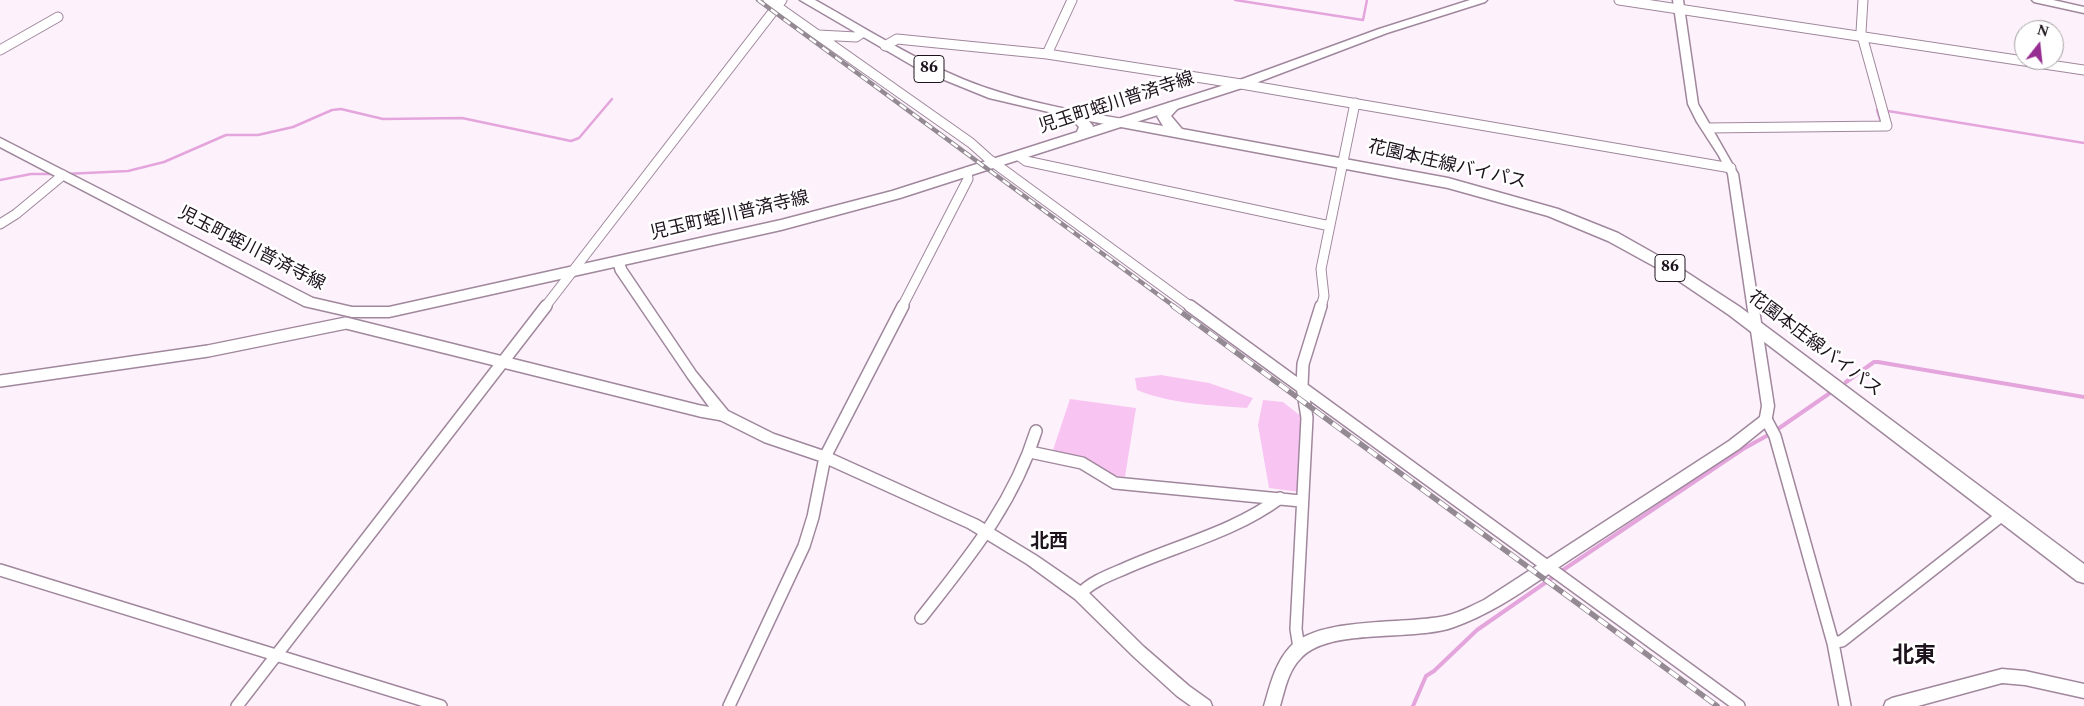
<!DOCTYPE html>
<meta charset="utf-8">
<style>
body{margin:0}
#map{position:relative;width:2084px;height:706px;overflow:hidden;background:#fdf2fb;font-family:Spectral,serif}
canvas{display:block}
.north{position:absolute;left:2014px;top:20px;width:50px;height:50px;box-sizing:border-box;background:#fff;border:1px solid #a5a1a4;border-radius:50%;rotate:16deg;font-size:14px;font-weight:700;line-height:20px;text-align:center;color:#1d131c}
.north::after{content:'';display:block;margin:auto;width:18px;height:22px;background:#962d91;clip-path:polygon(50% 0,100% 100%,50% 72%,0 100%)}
</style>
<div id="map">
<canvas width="2084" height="706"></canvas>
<div class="north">N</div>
</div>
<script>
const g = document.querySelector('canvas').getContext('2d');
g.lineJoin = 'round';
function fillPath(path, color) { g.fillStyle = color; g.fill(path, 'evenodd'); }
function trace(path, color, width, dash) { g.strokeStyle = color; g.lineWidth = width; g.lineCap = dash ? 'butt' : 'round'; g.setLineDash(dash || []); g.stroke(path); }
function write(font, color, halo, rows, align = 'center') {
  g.font = font + ' Spectral,"Noto Sans JP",serif'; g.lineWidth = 5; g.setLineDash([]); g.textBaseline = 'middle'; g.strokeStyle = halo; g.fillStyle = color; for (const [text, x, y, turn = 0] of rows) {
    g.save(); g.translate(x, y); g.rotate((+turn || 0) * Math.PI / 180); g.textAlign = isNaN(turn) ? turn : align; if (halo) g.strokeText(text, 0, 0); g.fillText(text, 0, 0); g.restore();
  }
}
const green = new Path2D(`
 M1161,375l48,8 44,15 -6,10c-36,-3 -77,-4 -110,-18l-2,-12z
 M1070,399l66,9 -11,69 -13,-2 -60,-22z
 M1263,400l20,2 19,15 -3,75 -30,-4 -11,-63z`);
const streamFar1 = new Path2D(`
 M1235,0l128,20 4,-20
 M1879,110h-2l4,13
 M1888,111l196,32
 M65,174l63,-3 36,-9 62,-27h32l35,-8 39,-17 9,-1 42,10 79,-1 109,23 8,-3 33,-39
 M0,180l31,-6h23`);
const stream = new Path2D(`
 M1846,382l28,-20h4l206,35
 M1775,431l55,-38
 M1560,572l183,-123 27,-15
 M1413,706l13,-30 8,-5 43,-41 78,-54`);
const minorFar1 = new Path2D(`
 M768,0l203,143 19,17 201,147
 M1619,0l465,70
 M819,35l37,2 6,-4
 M885,46l12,-7 150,15 194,30 490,84
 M0,50l58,-33
 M1047,54l25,-54
 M1707,128l180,-2 -26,-94 2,-32
 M1019,156l7,5 304,65
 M0,224l16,-10 47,-39
 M545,307l237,-307
 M902,307l66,-128 -1,-7
 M1321,307l3,-11 -3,-27 34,-166`);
const minor = new Path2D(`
 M1190,306l549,400
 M0,381l208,-30 138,-28 354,88 23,4
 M1766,419l9,17 58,207 12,63
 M1030,452l52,11 33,20 186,18
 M0,570l441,136
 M1080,594c12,-13 30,-19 46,-26 52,-23 108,-36 154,-70
 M921,618c47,-60 92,-113 115,-187
 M1833,643l9,-2 163,-128
 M1299,648l-3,-19 11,-211 -5,-32 1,-22 18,-58
 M237,706l309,-400
 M729,706l75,-160 9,-29 12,-60 78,-151`);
const tertiary = new Path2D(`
 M1673,0h10l15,104 40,70 36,232 -3,17 -32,26c-56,37 -112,73 -168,110 -38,25 -74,53 -117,68 -40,15 -125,0 -153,31 -13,13 -16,31 -21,48h-16c6,-20 11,-43 26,-59 30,-31 113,-22 155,-31 14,-3 26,-10 39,-16l245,-159 31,-24 2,-11 -34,-232 -9,-18 -22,-34 -9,-18z
 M619,258l4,1 3,9 70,104 32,39 46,23 56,19 148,67 59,36 48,33 59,58 45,39 21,15 2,5h-21l-14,-10 -43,-39 -59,-58 -48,-35 -59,-36 -148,-67 -56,-19 -46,-23 -30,-41 -72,-106 -3,-10z
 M2002,669l23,2 59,13v14l-59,-13 -23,-2 -84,23h-34l2,-5 6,-3z`);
const secondary = new Path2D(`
 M1470,0h17l-2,2 -98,31 -142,54 -345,111 -119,32 -392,87h-37l-48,-11 -304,-159v-9l313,160 39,9h37l392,-87 111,-29 345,-110 142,-52z
 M2032,0h21l31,7v6l-50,-11z`);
const primary = new Path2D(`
 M800,0h15c59,33 118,72 184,92 53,17 109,24 164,34l-6,-10 11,-13 5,-1 7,4 -9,10 11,13 266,49 110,31 60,24 62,35 60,39 344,257v19l-7,-2 -348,-266 -59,-40 -62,-34 -60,-25 -100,-28 -359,-67 4,5 -5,11h-10l-2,-3 3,-7 -9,-10 -81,-19 -69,-28z`);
const railFar1 = new Path2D(`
 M758,0l417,307`);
const rail = new Path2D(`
 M1173,306l544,400`);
const shields = [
 [929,69,30],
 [1670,268,30]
];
const shieldNames = [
 ["86",929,69],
 ["86",1670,268]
];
const streetNames = [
 ["児玉町蛭川普済寺線",1117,104,-18],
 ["花園本庄線バイパス",1447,166,13],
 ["児玉町蛭川普済寺線",730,217,-13],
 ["児玉町蛭川普済寺線",251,250,27],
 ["花園本庄線バイパス",1814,345,37]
];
const neighbourhoodNames = [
 ["北西",1049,543]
];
const nearNeighbourhoodnames = [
 ["北東",1914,658]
];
fillPath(green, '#f8c5f2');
trace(streamFar1, '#e4a5dd', 2.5);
trace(stream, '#e4a5dd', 4);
trace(minorFar1, '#a0879d', 11);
trace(minor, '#a0879d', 14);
trace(tertiary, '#a0879d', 3);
trace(secondary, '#a0879d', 3);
trace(primary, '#a0879d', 3);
trace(minorFar1, '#fff', 9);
trace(minor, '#fff', 11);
fillPath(tertiary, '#fff');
fillPath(secondary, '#fff');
fillPath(primary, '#fff');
trace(railFar1, '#948a93', 4.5);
trace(rail, '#948a93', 5.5);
trace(railFar1, '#fff', 2.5, [8]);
trace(rail, '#fff', 4, [11]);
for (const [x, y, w] of shields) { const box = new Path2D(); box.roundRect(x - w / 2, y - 13.5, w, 27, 4); g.fillStyle = '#fff'; g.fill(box); trace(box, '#1d131c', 1); }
write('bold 16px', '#1d131c', null, shieldNames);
write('18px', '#1d131c', '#fff', streetNames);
write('bold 19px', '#1d131c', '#fff', neighbourhoodNames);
write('bold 22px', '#1d131c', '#fff', nearNeighbourhoodnames);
</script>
